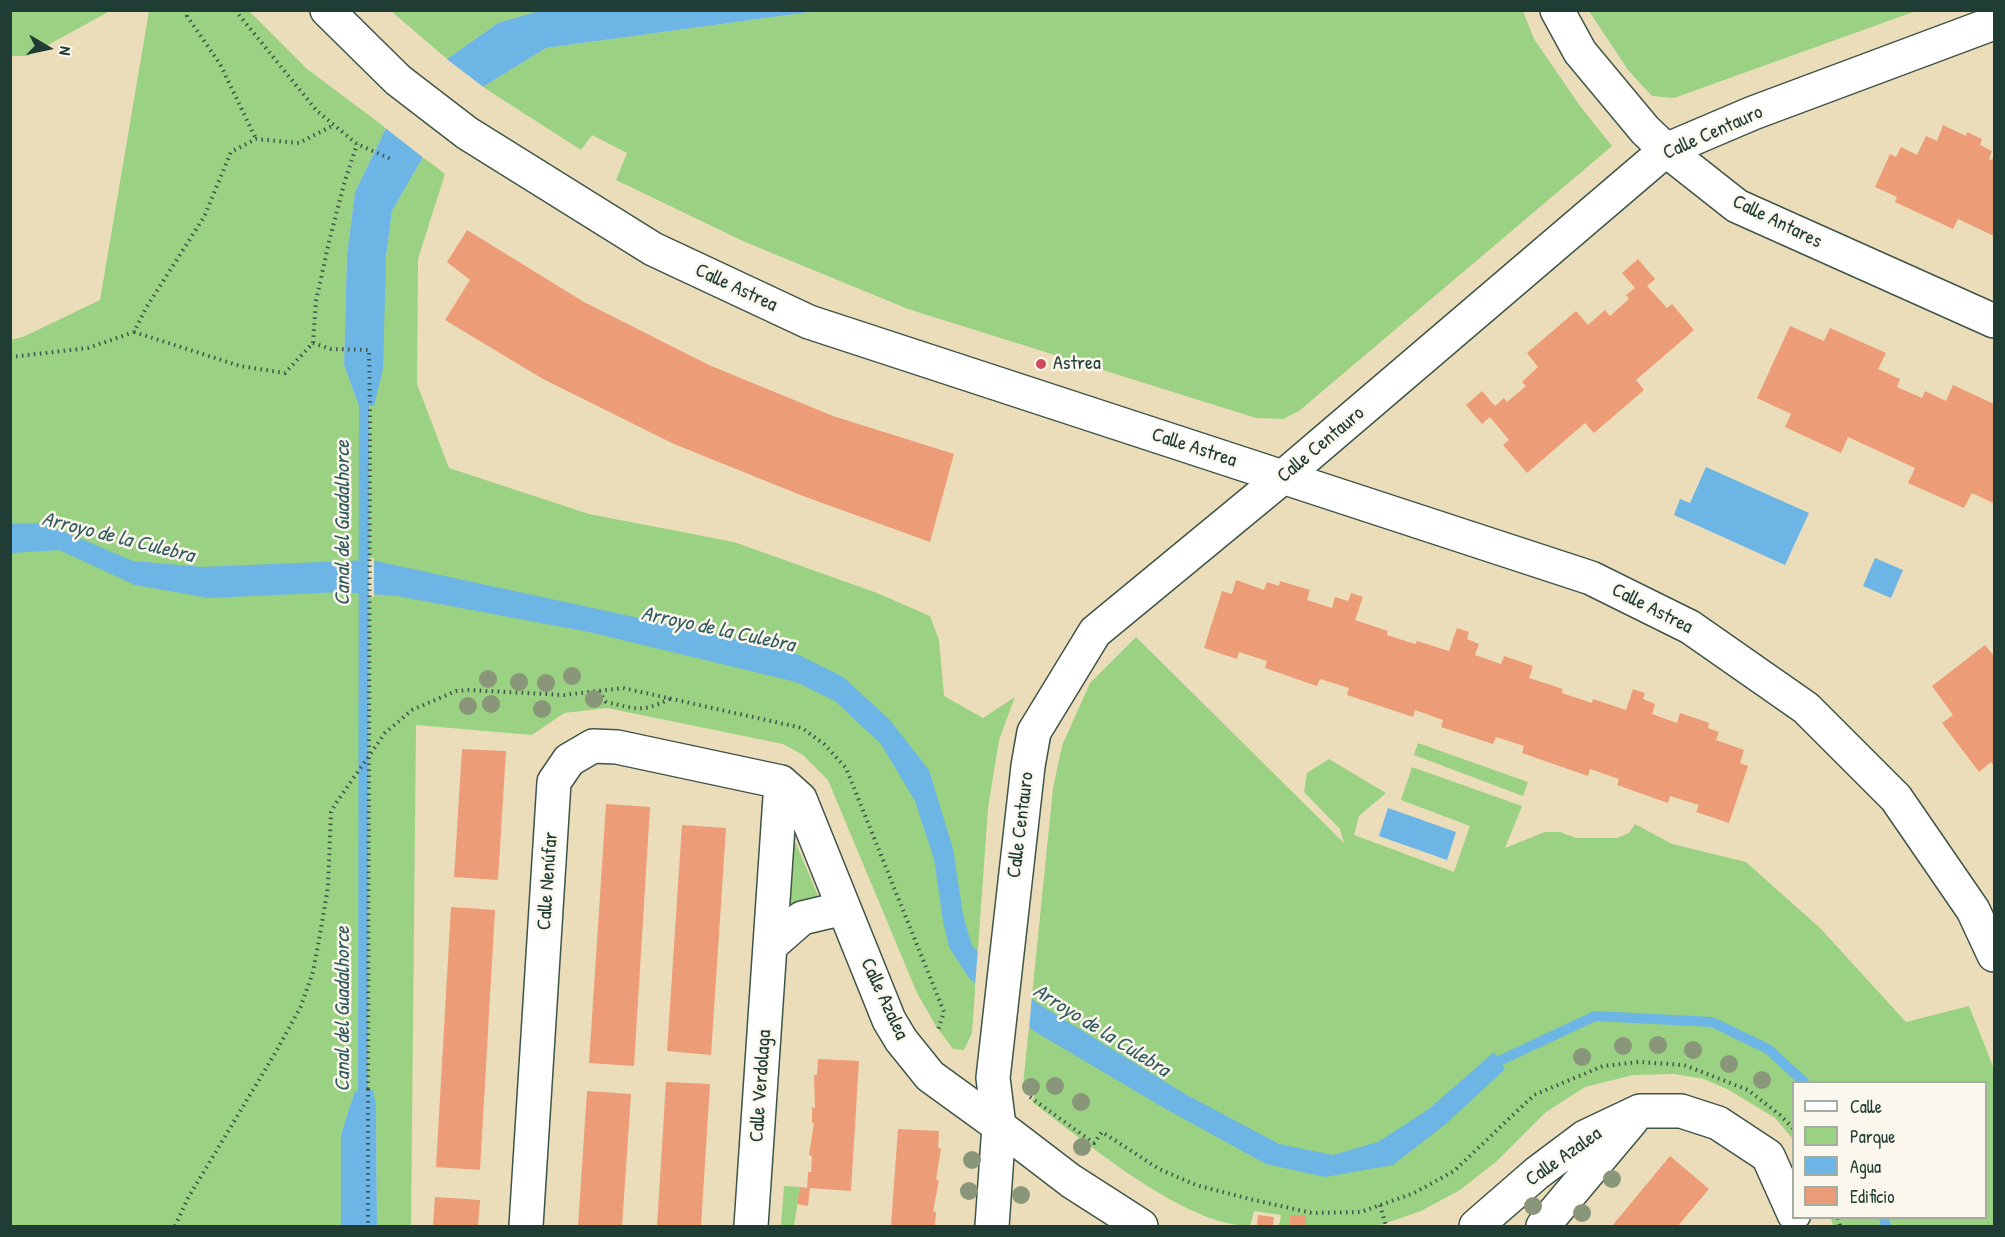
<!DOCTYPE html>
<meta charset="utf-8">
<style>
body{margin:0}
#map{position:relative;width:2005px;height:1237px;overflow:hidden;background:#ecddba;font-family:"Patrick Hand",sans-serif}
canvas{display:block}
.frame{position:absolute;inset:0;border:12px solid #1f3d34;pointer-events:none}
.legend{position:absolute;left:1792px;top:1081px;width:195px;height:138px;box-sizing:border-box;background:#fbf7ec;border:2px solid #a3ada2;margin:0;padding:8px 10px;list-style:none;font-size:18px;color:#1f3d34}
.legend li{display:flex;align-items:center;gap:12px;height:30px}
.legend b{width:30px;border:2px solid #a3ada2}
.north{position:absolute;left:18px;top:18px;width:60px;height:60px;-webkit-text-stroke:4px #fbf7ec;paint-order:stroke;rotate:99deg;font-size:16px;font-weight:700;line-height:24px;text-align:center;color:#1f3d34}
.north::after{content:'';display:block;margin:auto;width:21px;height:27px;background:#1f3d34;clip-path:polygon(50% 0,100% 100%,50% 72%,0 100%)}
</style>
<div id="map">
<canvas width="2005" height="1237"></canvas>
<div class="frame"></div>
<ul class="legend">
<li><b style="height:8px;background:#fff"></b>Calle</li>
<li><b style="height:16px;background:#9ad183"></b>Parque</li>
<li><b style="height:16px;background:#6cb5e4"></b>Agua</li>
<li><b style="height:16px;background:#ec9d77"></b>Edificio</li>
</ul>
<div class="north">N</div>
</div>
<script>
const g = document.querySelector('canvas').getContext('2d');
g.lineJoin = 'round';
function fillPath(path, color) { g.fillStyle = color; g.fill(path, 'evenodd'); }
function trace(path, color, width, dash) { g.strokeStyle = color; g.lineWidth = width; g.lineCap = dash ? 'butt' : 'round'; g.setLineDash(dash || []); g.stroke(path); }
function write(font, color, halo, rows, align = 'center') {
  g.font = font + ' "Patrick Hand",sans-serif'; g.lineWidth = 5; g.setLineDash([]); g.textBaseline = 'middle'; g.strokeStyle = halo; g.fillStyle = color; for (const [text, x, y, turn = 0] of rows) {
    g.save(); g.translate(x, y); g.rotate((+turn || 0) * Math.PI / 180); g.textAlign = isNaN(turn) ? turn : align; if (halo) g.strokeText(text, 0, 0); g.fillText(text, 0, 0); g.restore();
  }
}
const green = new Path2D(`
 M10,11l1,-1 99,1 -82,45h-17z
 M149,11h100l58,58 79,59 -31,64 -8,63 -3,110 15,41h15l12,-149 6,-46 31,-54 22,17 -27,85 -1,125 32,84 140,46 145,28 143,51 53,23 9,24 5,56 39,22 32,-21 -16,43 -11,68 -16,225 -8,17 -11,-1 -17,-23 -19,-33 -89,-213 -25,-25 -20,-11 -176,-36 -43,5 -32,22 -116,-10 -5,501h-34l-1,-121 -22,-12 -13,42v91h-330l-1,-886 13,-3 77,-37z
 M391,11h148l-41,12 -51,36z
 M817,11h706l11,28 46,67 32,40 -313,265 -16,8 -27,-1 -348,-109 -163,-67 -129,-62 11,-27 -35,-18 -11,15 -98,-63 63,-39z
 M1589,11h327l-242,87 -22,-2 -24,-26z
 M1136,637l208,206 -4,-14 -36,-37 3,-19 22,-14 57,34 -27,23 -5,19 100,37 16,-46 -69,-26 11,-33 110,39 -17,42 40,-16h15l16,6h41l12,-5 6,-9 37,20 74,18 74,66 86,94 63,-16 25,63v157h-161l-2,-8h155v-136h-192l-1,57 -18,-21 -46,-28 -25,-11 -30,-5 -41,1 -48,12 -39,25 -49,49 -37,29 -39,21 -43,15h-99l2,-11 -27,-4 -4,15c-66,0 -165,-85 -218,-124l3,-8 -12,-9 30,-297 9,-42 28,-63z
 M1418,743l110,39 -5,14 -109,-41z
 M789,827l30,71 -37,23z
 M784,1186l16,1 -6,39h-13z`);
const water = new Path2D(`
 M539,11h278l-271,37 -63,39 -34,33 -26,37 -31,54 -6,46 -3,112 -9,37h-15l-15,-41 3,-110 8,-63 31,-64 33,-45 28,-24 51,-36z
 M1706,467l103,46 -24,52 -111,-50 6,-16 10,4z
 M44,523l89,38 69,6 169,-7 420,91 52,26 46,42 40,51 24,79 10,66 9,31 65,57 148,91 94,50 54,11 45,-13 51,-33 65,-57 11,17 -58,54 -54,42 -68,12 -59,-13 -102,-56 -130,-77 -65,-53 -20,-31 -6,-26 -9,-62 -19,-58 -34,-57 -46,-43 -39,-19 -207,-50 -192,-36 -56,-4 -132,6 -74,-13 -76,-35 -48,3v-29z
 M1875,558l28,12 -12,28 -28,-12z
 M1388,808l68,24 -9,28 -68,-24z
 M358,1090h15l3,15 1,121h-36v-91l13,-42z`);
const pier = new Path2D(`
 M444,57l42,32 -35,33 -26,37 -41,-32 32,-46z
 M359,558h15v39l-15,-1z
 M978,947l54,48 -3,35 -54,-43z`);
const stream = new Path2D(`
 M1489,1069l10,-8 96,-45 117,6 56,27 36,33
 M363,1103l1,-711
 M1884,1218l2,8`);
const building = new Path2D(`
 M1943,125l23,11 1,-4 15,7 -2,6 12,6 -3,8 3,1 1,-3 1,1v78l-36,-17 -5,10 -58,-27 2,-5 -22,-10 15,-33 6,3 5,-10 16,8 9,-19 11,5z
 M467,230l117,72 125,63 124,51 121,38 -24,88 -127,-46 -129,-52 -131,-65 -98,-59 25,-40 -23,-18z
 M1638,259l17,20 -8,7 20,22 5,-4 22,26 -58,50 8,10 -50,43 -9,-10 -58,50 -24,-28 6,-5 -19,-23 -8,7 -16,-19 16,-14 13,15 9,-8 3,4 19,-16 -4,-4 16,-15 -11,-14 49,-42 12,14 17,-15 5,6 19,-17 -3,-4 9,-7 -13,-15z
 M1790,326l34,15 6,-13 56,25 -8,16 22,10 -3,8 25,11 3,-7 21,10 7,-16 41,19 -1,99 -21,-10 -8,15 -56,-25 7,-15 -67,-31 -7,16 -56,-26 6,-13 -34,-16z
 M1236,580l28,10 3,-8 12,4 1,-5 30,9 -3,10 25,8 3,-11 13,4 3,-8 12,4 -8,23 33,11 -1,4 28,9 2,-3 32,10 8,-23 12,4 -2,7 12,5 -4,11 26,9 3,-8 29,10 -4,12 34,11 -1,4 30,10 1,-4 33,11 7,-21 12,4 -2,6 12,5 -3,10 25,9 3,-10 27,9 2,1 -1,5 11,4 -3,8 28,10 -4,13 8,3 -19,57 -33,-11 3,-7 -29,-9 -2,7 -51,-18 2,-6 -29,-10 -2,7 -66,-23 2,-7 -28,-9 -3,7 -52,-17 2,-7 -28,-10 -2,7 -66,-22 2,-7 -29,-9 -3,7 -52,-18 2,-7 -28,-9 -2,7 -33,-11 18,-57 10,3z
 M1985,645l9,11v110l-3,-4 -12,10 -37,-49 11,-8 -21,-29z
 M462,749l44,2 -8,129 -44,-3z
 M606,804l44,3 -16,259 -45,-3z
 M682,825l44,3 -15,227 -44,-4z
 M451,907l44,3 -15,260 -44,-3z
 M818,1059l41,2 -8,130 -41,-3 -2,18 -11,-2 3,-17 7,1 1,-16h3l1,-16 -3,-1 5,-32h-2v-16l3,1 -1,-33h3z
 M666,1082l44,2 -9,142h-44z
 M587,1091l44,3 -9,132h-44z
 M898,1129l41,2 -1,17h3l-5,32h3l-6,32h3l-1,14 -44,-1z
 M1670,1156l39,33 -21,25 -10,12h-66z
 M435,1197l45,3 -2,26h-45z
 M1258,1215l16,2 -1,9h-16z
 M1290,1215h16v11h-16z`);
const path = new Path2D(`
 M190,10l-3,6 33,48 36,75
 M235,10l82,101 40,33 34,15
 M134,332l106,34 45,7 28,-30 3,-42 13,-59 15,-58 13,-40
 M313,343l18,6 38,1 1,56
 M10,357l78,-9 46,-16 12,-24 58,-91 27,-65 25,-13 43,4 35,-18
 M599,691l7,11c31,7 34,11 64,-3
 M368,1089v137
 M1030,1097l64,46 8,-11 57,37 37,16 58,15 58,13 49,-1 53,-19 40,-22 80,-76 69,-29 36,-4 45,3 64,25 32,25 14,14
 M1380,1205l6,21
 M1838,1218l2,8
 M175,1226l13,-28 89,-148 24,-44 12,-34 6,-32 9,-53 3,-75 5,-9 49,-70 27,-23 44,-19 13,-1 95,5 59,-7 179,40 22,16 22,24 98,244 -6,18h-2`);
const minor = new Path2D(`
 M327,10l71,70 69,53 186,116 156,73 782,256 99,49 116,81 90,90 77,112 21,45
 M1557,10l23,42 65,78 21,20 71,56 257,115
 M770,946l32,-28 42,-10
 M526,1226l28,-444 15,-22 24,-14 24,1 164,35 19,17 89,221 12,20 29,36 69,50 72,55 70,45
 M751,1226l30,-444
 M992,1226l7,-100 -6,-48 35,-312 6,-34 61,-100 188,-155 383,-327 87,-37 241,-90
 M1476,1226l61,-53 48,-36 55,-26h41l37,12 50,33 26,58
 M1543,1226l89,-106`);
const pathBridge = new Path2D(`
 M368,1089l2,-683`);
const trees = [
 [572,676],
 [488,679],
 [519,682],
 [546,683],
 [594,699],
 [491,704],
 [468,706],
 [542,709],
 [1658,1045],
 [1623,1046],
 [1693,1050],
 [1582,1057],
 [1729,1064],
 [1762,1080],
 [1055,1086],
 [1031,1087],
 [1081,1102],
 [1082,1147],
 [972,1160],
 [1612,1179],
 [969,1191],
 [1021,1195],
 [1533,1206],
 [1582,1213]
];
const markers = [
 [1041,364,6,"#d1495b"]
];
const streetNames = [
 ["Calle Centauro",1713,133,-24],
 ["Calle Antares",1777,222,26],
 ["Calle Astrea",736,288,25],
 ["Calle Centauro",1321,445,-40],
 ["Calle Astrea",1194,448,18],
 ["Calle Astrea",1652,609,27],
 ["Calle Centauro",1021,825,-83],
 ["Calle Nenúfar",548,881,-86],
 ["Calle Azalea",884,999,65],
 ["Calle Verdolaga",761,1086,-86],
 ["Calle Azalea",1564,1157,-35]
];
const poiNames = [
 ["Astrea",1053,364]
];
const waterNames = [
 ["Canal del Guadalhorce",343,523,-90],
 ["Arroyo de la Culebra",118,538,14],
 ["Arroyo de la Culebra",718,630,12],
 ["Canal del Guadalhorce",343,1009,-90],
 ["Arroyo de la Culebra",1101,1031,32]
];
fillPath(green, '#9ad183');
fillPath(water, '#6cb5e4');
fillPath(pier, '#ecddba');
trace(stream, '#6cb5e4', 10);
fillPath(building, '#ec9d77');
trace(minor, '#3e5548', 36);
trace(path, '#3e5548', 4, [1.5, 4.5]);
trace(minor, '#fff', 33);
trace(pathBridge, '#3e5548', 4, [1.5, 4.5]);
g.fillStyle = '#899679';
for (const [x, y] of trees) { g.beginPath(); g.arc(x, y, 9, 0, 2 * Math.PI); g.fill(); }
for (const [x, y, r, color] of markers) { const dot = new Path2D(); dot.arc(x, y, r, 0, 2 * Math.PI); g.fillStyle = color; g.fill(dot); trace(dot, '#fbf7ec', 2); }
write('20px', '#1f3d34', '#fbf7ec', streetNames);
write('20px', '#1f3d34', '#fbf7ec', poiNames, 'left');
write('italic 21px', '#325b60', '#fbf7ec', waterNames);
</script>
